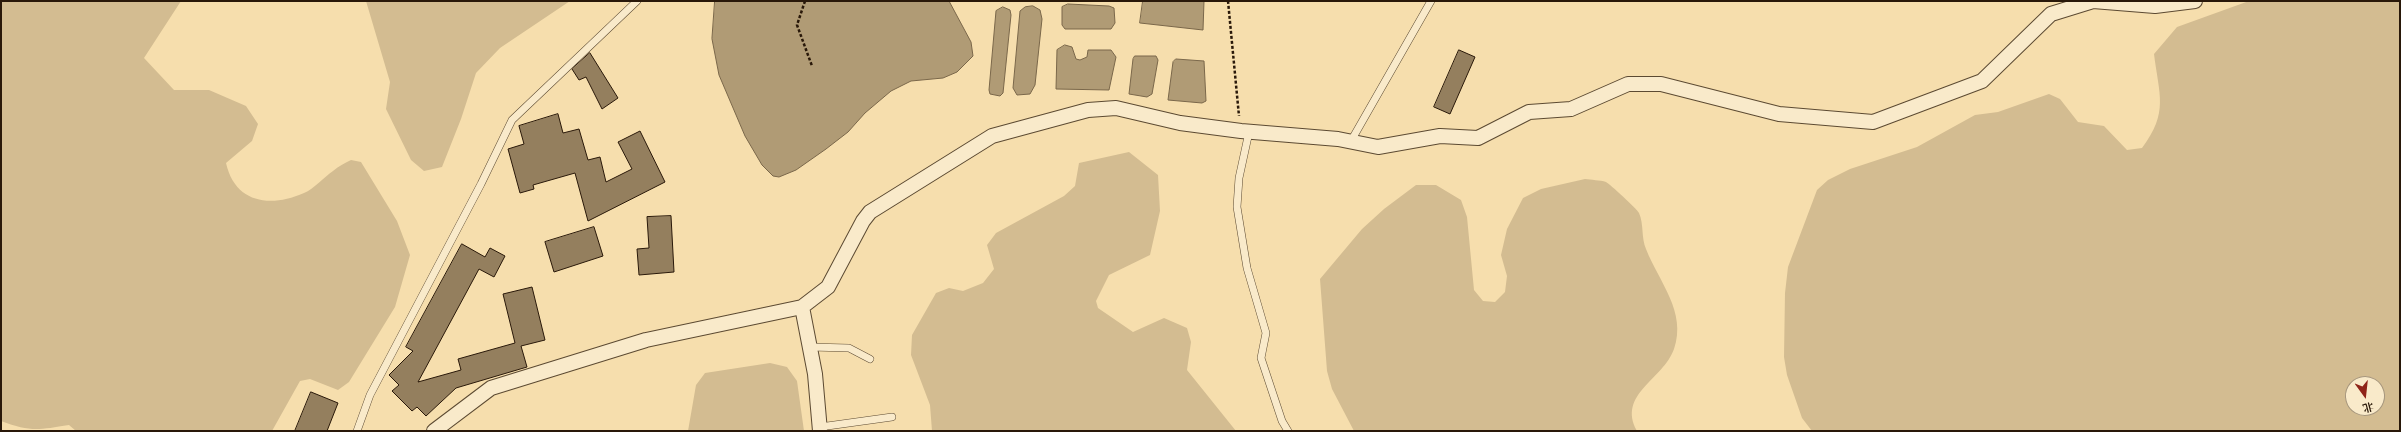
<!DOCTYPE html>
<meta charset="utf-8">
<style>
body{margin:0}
#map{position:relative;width:2401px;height:432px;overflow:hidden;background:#f6dead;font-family:"IM FELL French Canon","Noto Serif SC",serif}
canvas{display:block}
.frame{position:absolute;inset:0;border:2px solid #291809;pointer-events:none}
.north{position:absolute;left:2345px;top:376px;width:40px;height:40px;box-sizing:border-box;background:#f9eaca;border:1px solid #a6967d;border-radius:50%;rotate:165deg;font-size:11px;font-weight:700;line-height:16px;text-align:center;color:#291809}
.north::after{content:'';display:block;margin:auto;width:14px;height:18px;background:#8f2418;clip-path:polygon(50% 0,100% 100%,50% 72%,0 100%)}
</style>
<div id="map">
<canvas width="2401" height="432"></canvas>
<div class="frame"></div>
<div class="north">北</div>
</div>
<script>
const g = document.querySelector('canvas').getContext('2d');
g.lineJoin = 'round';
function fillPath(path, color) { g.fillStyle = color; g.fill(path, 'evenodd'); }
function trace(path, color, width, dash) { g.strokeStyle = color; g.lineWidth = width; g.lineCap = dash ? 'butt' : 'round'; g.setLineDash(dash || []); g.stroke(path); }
const green = new Path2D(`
 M1,1h180l-37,57 30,32h35l37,16 12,18 -6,17 -26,22c9,40 44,45 78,30 10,-4 20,-16 29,-22 6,-5 12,-8 18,-11l10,2 36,59 13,34 -15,52 -46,75 -11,8 -28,-11 -10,2 -28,50h-196l-7,-6c-31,5 -39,7 -68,-4z
 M366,1h204l-70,47 -24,25 -15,46 -19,48 -18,4 -13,-11 -25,-51 4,-27z
 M2249,1h151v430h-588l-10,-13 -15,-43 -3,-18 1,-64 3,-26 29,-77 11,-10 22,-11 67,-22 58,-32 23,-3 51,-18 11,5 18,23 26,4 23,24 15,-2c27,-36 17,-53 12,-94l23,-27zM2353,384h24v24h-24z
 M1129,152l29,23 2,36 -10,44 -41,20 -13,26 2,7 35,24 31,-14 23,10 4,14 -4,28 49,61h-304l-2,-26 -19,-50 1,-20 24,-42 13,-5 14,3 20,-8 11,-14 -7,-24 9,-12 68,-37 11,-10 4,-23z
 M1585,179c6,1 15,1 21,3 4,2 31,27 33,31 5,11 2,25 7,36 13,33 41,63 28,100 -11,31 -57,45 -37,82h-283l-22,-42 -5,-18 -7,-92 42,-50 22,-20 32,-24h20l25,15 6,17 7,73 9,11 12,1 10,-10 2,-16 -6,-21 6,-26 16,-31 18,-9z
 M770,363l17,4 10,14 7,50h-116l8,-46 9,-12z`);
const water = new Path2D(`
 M715,1h234l22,41 2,14 -16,16 -14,6 -32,3 -20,10 -26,22 -17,19 -22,17 -30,21 -17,7 -6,-1 -11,-11 -17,-29 -26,-61 -7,-36z
 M1143,1h61l-1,29 -63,-7z
 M1068,4l41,2 5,2 1,15 -4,6h-46l-3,-4v-18z
 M1033,6l7,4 2,9 -7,66 -5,9 -13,1 -4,-7 7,-77 5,-4z
 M1003,7l7,3 1,5 -8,78 -3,3 -10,-2 -1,-4 7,-79z
 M1065,45l7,2 4,12 4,1 7,-3 1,-7h23l5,7 -7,33 -53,-1 1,-39z
 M1135,56h21l2,4 -6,34 -5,3 -18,-3 4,-35z
 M1176,59l28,2 2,40 -4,2 -34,-3 5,-38z`);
const building = new Path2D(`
 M1459,50l16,7 -25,57 -16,-7z
 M590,53l28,45 -16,11 -16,-32 -7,3 -7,-11z
 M558,114l5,19 16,-4 9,31 12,-3 6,25 26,-13 -14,-27 22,-11 25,51 -77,39 -13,-48 -42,12 1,4 -14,4 -12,-44 16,-5 -5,-18z
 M671,216l3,56 -35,3 -2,-26 12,-1 -2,-31z
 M594,227l9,29 -49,16 -9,-30z
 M462,244l23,13 5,-9 15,8 -11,21 -15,-8 -61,113 43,-12 -3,-11 57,-16 -12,-49 29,-7 13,53 -24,6 6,21 -71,21 -30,28 -9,-9 -5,4 -20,-20 7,-6 -10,-10 24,-24 -7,-4z
 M311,392l27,11 -11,28h-32z`);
const path = new Path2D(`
 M805,1l-8,24 15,41
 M1228,1l11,115`);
const lane = new Path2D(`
 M1249,132l-10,46 -2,29 10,61 19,65 -5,25 21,63 6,10
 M1351,141l80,-140
 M810,347l39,1 21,11
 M820,427l72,-10
 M357,431l13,-36 111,-211 31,-64 125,-119`);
const street = new Path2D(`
 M802,307l13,67 5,57
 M434,431l57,-43 155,-48 156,-33 26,-20 35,-66 7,-9 122,-76 96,-26 28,-2 64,15 61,8 97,8 40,8 62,-11 38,2 51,-26 42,-3 57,-25h33l118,30 94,8 109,-41 69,-67 42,-13 62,5 40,-5`);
fillPath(green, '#d3bc91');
fillPath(water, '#b09b75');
trace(water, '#7a674a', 1);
fillPath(building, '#947f5e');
trace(building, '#291809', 1);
trace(lane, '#5c4a32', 8);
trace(street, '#5c4a32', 16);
trace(path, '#291809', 2.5, [3, 2]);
trace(lane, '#f9eaca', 7);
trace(street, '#f9eaca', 14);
</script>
